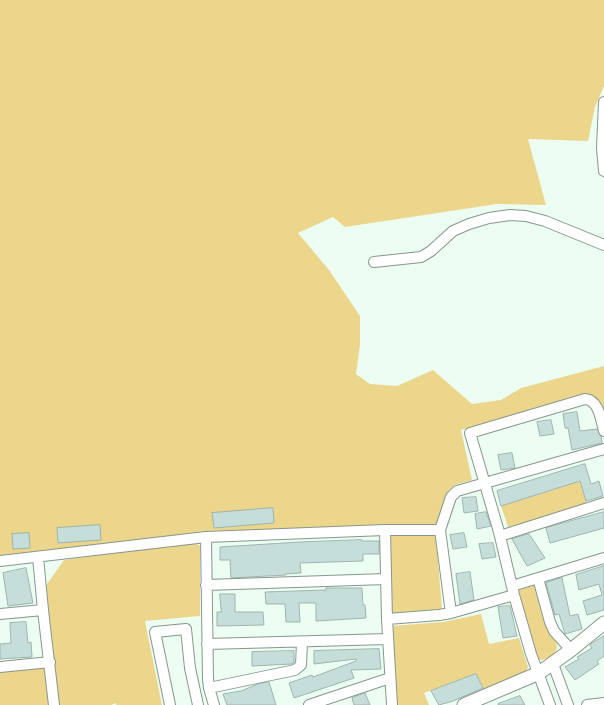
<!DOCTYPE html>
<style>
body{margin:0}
canvas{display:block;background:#ecfef1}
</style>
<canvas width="604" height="705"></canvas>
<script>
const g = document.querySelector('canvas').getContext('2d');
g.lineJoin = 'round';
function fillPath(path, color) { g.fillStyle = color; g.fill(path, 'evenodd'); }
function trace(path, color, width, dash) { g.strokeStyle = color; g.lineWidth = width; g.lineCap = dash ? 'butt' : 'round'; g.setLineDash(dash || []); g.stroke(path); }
const green = new Path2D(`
 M0,0h604v86l-9,21 -7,34 -60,-2 18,66 -49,-1 -152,23 -12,-10 -35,16 31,37 31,46v29l-4,29 14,10 27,2 36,-16 39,34 29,-4 20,-12 83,-22v54l-7,-22 -13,-3 -12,2 -111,33 11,50 -18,5 -5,5 -13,35 -230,6 -206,27z
 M580,481l8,24 -80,22 -7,-21z
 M436,535l6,74 -51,6 -2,-79z
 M193,541l7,5v70l-55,5 17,84h-46v-2l-5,2h-52l-14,-118 19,-27z
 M535,585c3,14 6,30 12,43 2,6 10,12 10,19 0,8 -12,14 -19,13l-3,-5 -17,-65z
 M481,614l8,30 30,-6 9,29 -2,5 -42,18 -8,-16 -52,19 5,12h-34l-4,-79 52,-4z
 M50,662l4,43h-54v-38z`);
const building = new Path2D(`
 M577,412l3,19 17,-2 4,7 1,7 -30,7 -4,-22h-3l-2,-14z
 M551,420l3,14 -14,2 -3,-14z
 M512,453l3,15 -14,2 -3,-15z
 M585,464l6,20 8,-3 4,15 -17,5 -6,-20 -79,25 -4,-15z
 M476,497l2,14 -14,2 -2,-15z
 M273,508l1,15 -60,5 -2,-15z
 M486,512l5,14 -14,3 -2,-15z
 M604,512v16l-54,15 -4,-15z
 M100,525l1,15 -43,3 -1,-15z
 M29,533l1,15 -17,1 -1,-15z
 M464,533l3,14 -14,2 -3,-14z
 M529,534l16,24 -18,8 -15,-27z
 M362,540v1h17v13h-16v7l-63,2 1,10 -16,1 1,1 -55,3 -1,-18h-10v-13l80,-5z
 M493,543l3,14 -14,2 -3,-15z
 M604,566v44l-17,5 -4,-14 19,-6 -3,-11 -20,6 -3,-15z
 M26,568l7,35 -25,3 -5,-33z
 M470,572l4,28 -14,4 -4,-30z
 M562,578l8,38 8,-2 4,15 -17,5 -6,-20 -4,1 -9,-32z
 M326,588h36l1,17h2l1,13 -50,3v-18h-17l1,19h-14l-1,-18h-19l-1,-12 61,-2z
 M220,594h15v18h28l1,13 -47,1v-14h4z
 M510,606l7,30 -14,2 -5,-31z
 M26,622l2,21 3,-1 1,15 -32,2v-15l11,-1 -1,-20z
 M604,636v20l-7,5 2,3 -24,16 -10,-13 14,-8 -2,-2 15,-9 -2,-3z
 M379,649l2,20 -30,1 3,8 -60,20 -5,-15 23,-8 1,2 43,-16v-2l-42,5v-13z
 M294,651v11l-2,2 -40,2v-14z
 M476,674l7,14 -30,13 -14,4 -8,-14z
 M269,682l7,23h-49l-4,-11 18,-3 17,-7z
 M365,693l5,12h-16l-2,-7z
 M520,696l5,9h-27v-1z`);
const minor = new Path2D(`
 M604,102l-2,46 2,23
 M374,262l47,-5 10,-6 22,-20 16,-7 20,-6 21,-3 16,1 19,5 59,24
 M385,530l2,89 5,86
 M500,536l104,-33
 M206,537l2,142 1,9 5,17
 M38,557l5,53
 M0,561l206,-24 179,-7h55
 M538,578l12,44 4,9 17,19
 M206,585l180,-6
 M512,586l92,-28
 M514,595l-63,18 -11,-83 11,-33 6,-6 147,-42
 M0,614l43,-4 11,95
 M387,619l52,-4 12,-2
 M207,644l181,-5
 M553,664l15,41
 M0,667l50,-5
 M209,688l86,-18 6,-5 1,-23
 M170,705l-15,-73 31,-3 4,39 8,37
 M309,705l81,-27
 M550,705l-19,-51 -17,-59 -15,-63 -29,-99 115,-34c14,1 16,21 19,32
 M587,705l17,-2`);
const major = new Path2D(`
 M464,705l75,-32 32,-23 33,-27`);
fillPath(green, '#ecd68c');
fillPath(building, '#c6deda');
trace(building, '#9db4b1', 1);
trace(minor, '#86978c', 12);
trace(major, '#86978c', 15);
trace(minor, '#fff', 10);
trace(major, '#fff', 13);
</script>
